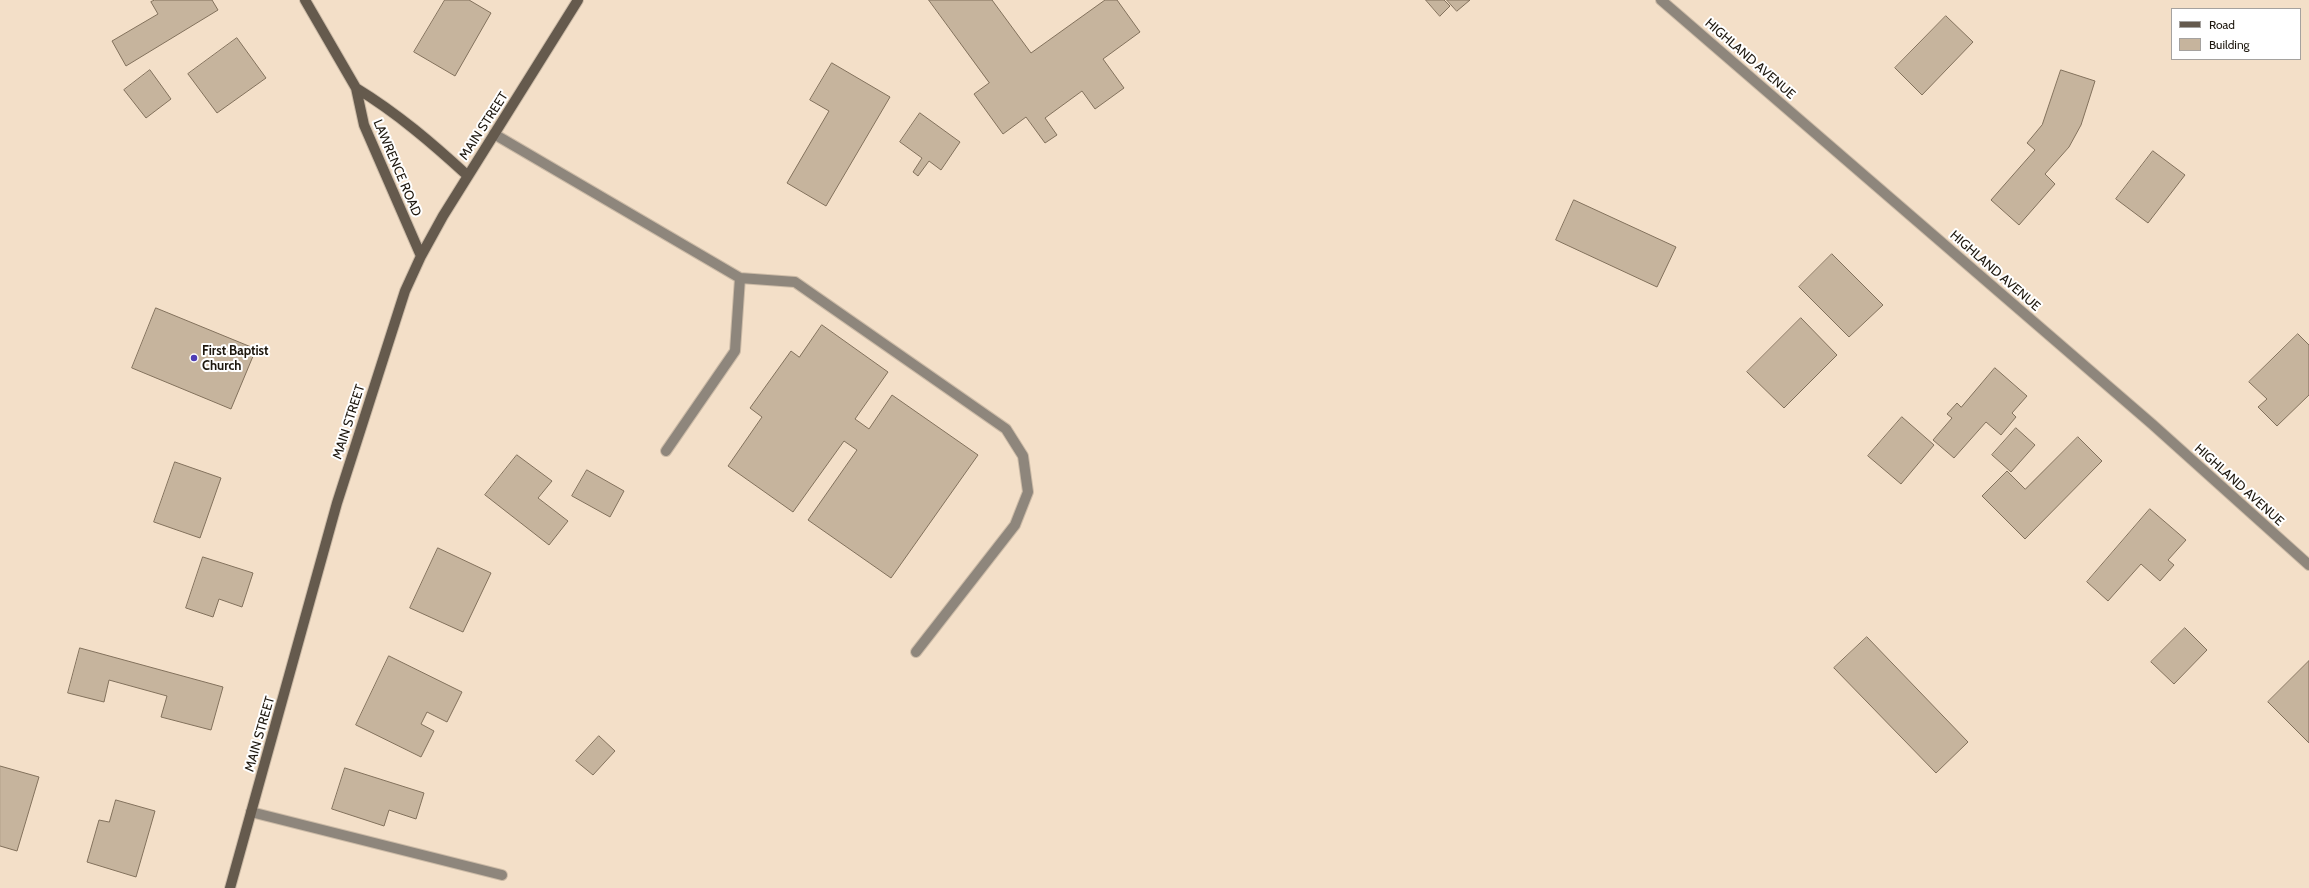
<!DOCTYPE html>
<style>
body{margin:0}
#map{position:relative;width:2309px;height:888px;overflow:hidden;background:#f3dfc8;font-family:Cabin,sans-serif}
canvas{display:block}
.legend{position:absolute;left:2171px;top:8px;width:130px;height:52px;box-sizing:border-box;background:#fff;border:1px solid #a5a29f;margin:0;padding:5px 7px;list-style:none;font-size:12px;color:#1d170e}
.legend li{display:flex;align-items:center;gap:8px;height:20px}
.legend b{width:20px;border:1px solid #a5a29f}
</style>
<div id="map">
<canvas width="2309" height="888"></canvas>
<ul class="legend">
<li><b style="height:5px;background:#655a4d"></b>Road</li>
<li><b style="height:11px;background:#c6b49d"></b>Building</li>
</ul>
</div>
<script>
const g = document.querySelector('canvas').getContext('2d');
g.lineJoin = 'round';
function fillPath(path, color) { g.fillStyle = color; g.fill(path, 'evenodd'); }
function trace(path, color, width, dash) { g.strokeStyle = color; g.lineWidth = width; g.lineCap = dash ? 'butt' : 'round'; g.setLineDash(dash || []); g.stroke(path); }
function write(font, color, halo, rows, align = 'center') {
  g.font = font + ' Cabin,sans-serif'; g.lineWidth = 4; g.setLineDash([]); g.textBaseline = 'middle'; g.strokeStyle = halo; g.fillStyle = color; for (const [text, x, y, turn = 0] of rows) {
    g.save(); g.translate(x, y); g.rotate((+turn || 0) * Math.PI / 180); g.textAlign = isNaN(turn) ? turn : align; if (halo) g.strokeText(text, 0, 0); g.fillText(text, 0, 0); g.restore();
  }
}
const building = new Path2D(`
 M155,0h57l6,10 -92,56 -14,-25 46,-27 -7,-12z
 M445,0h24l22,13 -36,63 -41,-24z
 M929,0h63l39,53 74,-53h12l23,32 -37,27 21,29 -29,21 -13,-18 -37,27 12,17 -12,8 -19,-26 -23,17 -29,-40 15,-11z
 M1426,0h18l6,6 -10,10z
 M1447,0h23l-13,11z
 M1946,16l27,26 -51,53 -27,-27z
 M237,38l29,40 -49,35 -29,-39z
 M832,63l58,34 -64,109 -39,-23 42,-72 -19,-11z
 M150,70l21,29 -25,19 -22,-28z
 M2061,70l34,11 -14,44 -12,22 -24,27 10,10 -36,41 -28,-25 44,-50 -8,-7 15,-18z
 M920,113l40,29 -19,28 -12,-9 -11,15 -5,-4 9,-14 -22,-16z
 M2153,151l32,24 -37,48 -32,-24z
 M1574,200l102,47 -19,40 -101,-47z
 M1832,254l51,51 -34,32 -50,-50z
 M156,308l100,41 -25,60 -99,-41z
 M1801,318l36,37 -53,53 -37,-36z
 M822,325l66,47 -33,47 14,10 23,-34 86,60 -87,123 -83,-58 49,-70 -13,-9 -51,71 -65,-46 34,-49 -12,-9 41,-57 8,6z
 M2298,334l11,11v50l-32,31 -19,-19 9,-8 -18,-17z
 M1995,368l32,28 -15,17 4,4 -15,18 -15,-13 -32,36 -21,-18 19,-22 -5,-4 10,-11 4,4z
 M1902,417l32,28 -33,39 -33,-28z
 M2016,428l19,17 -24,27 -19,-17z
 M2078,437l24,24 -77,78 -43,-43 25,-25 18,18z
 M517,455l35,26 -14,17 30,23 -19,24 -64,-50z
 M175,462l46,16 -21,60 -46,-16z
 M587,470l37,21 -14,26 -38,-21z
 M2150,509l36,31 -18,20 6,5 -14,16 -19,-17 -33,37 -21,-19z
 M438,548l53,25 -28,59 -53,-24z
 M203,557l50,16 -11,34 -23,-8 -6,18 -27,-9z
 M2185,628l22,22 -33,34 -23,-22z
 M1867,637l101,105 -32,31 -102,-105z
 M80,648l143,39 -12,43 -50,-13 6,-21 -58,-16 -5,22 -36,-9z
 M389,656l73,36 -15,30 -20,-10 -6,12 13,7 -13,26 -65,-32z
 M2309,661v82l-41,-41z
 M599,736l16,15 -22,24 -17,-14z
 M0,766l39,11 -22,74 -17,-5z
 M345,768l79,25 -8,26 -27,-9 -5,16 -52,-17z
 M116,800l39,11 -19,66 -49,-15 12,-42 10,2z`);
const lane = new Path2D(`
 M494,134l246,144 55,4 211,147 17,27 5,36 -13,33 -99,127
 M666,451l69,-100 5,-73
 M251,812l251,63`);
const street = new Path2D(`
 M1661,0l491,424 157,141`);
const secondary = new Path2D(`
 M305,0l51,88 8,37 57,131
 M356,88c41,25 76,55 112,88
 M230,888l107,-385 68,-212 16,-35 22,-40 135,-216`);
const markers = [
 [194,358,4,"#4e3db5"]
];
const streetNames = [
 ["HIGHLAND AVENUE",1750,59,41],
 ["MAIN STREET",484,126,-57],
 ["LAWRENCE ROAD",397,168,67],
 ["HIGHLAND AVENUE",1995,271,41],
 ["MAIN STREET",349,422,-72],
 ["HIGHLAND AVENUE",2239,485,42],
 ["MAIN STREET",260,734,-74]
];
const poiNames = [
 ["First Baptist",202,351],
 ["Church",202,366]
];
fillPath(building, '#c6b49d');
trace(building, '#82715c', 1);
trace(lane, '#ccbba7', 12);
trace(street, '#ccbba7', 12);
trace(secondary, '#ccbba7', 12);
trace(lane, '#8e867c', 10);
trace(street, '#8e867c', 10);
trace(secondary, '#655a4d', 10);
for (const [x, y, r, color] of markers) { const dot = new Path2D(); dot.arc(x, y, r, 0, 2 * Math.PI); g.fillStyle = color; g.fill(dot); trace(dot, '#fff', 1.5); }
write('13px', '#1d170e', '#fff', streetNames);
write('bold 13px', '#1d170e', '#fff', poiNames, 'left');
</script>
